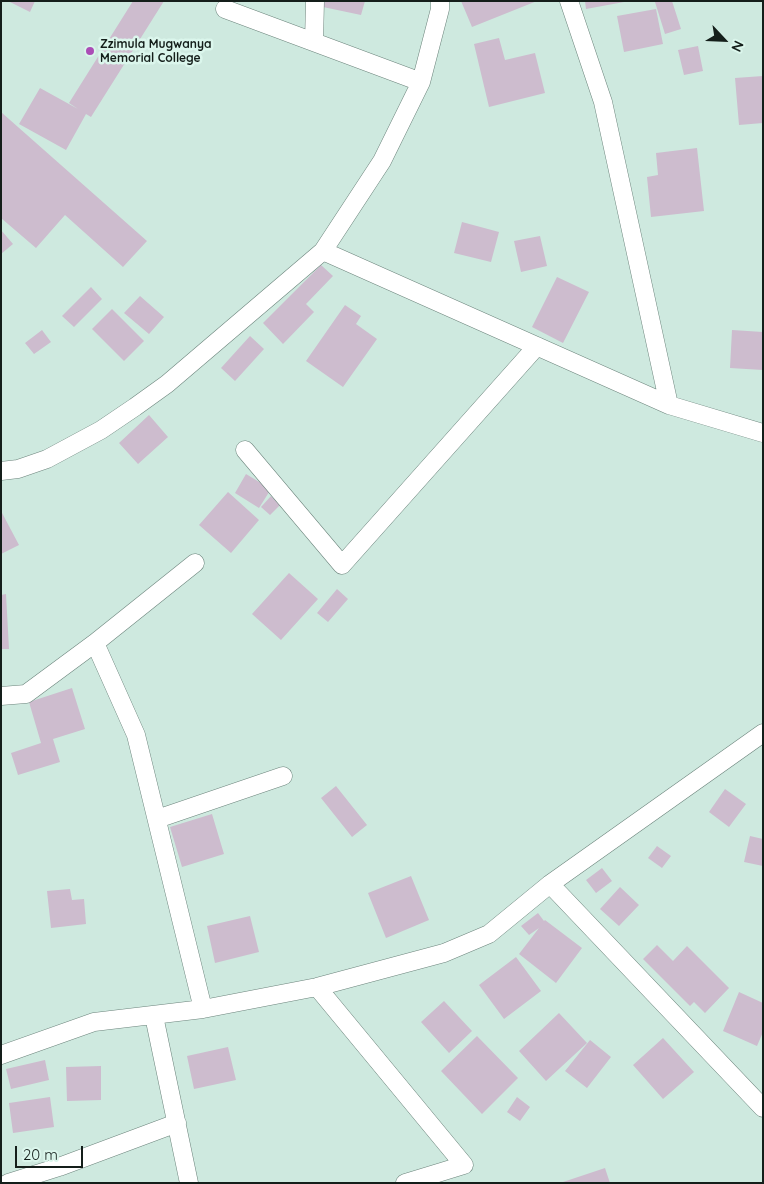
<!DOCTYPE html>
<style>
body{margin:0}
#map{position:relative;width:764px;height:1184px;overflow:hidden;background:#cee9df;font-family:Quicksand,sans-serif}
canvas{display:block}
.frame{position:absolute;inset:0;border:2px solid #141e1a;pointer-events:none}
.north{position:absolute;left:699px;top:15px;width:50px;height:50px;-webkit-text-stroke:4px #dbf6ec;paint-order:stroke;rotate:115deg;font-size:14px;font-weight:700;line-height:20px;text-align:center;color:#141e1a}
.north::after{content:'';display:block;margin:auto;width:18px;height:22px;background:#141e1a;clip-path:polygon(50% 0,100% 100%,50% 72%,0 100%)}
.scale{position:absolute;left:15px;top:1146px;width:68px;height:22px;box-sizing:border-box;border:2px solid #141e1a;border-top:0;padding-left:6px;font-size:15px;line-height:18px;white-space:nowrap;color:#141e1a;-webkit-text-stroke:4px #dbf6ec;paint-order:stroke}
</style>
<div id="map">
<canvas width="764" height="1184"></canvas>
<div class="frame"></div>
<div class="north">N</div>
<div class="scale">20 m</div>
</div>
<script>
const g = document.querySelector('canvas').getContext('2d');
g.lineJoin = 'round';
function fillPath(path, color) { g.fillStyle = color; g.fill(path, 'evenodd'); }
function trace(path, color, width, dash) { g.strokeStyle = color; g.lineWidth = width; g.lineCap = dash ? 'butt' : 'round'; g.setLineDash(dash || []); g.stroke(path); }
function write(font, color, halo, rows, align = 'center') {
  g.font = font + ' Quicksand,sans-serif'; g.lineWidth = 5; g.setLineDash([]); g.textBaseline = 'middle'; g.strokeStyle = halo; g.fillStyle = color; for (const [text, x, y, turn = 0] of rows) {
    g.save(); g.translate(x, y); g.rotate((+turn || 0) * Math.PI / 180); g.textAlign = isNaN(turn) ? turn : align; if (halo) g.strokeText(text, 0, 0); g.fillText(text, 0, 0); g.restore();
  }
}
const building = new Path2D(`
 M8,1h27l-5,11z
 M133,1h31l-73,116 -5,-3 -20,36 -47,-26 21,-36 38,21 -9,-6z
 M325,1h40l-4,14 -38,-8z
 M461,1h76l-65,26z
 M585,1h39v1l-38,7z
 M659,1h13l9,28 -16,5 -10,-32z
 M656,9l7,35 -39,8 -7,-36z
 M499,38l6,22 30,-7 10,40 -56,14 -15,-63z
 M698,46l5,25 -19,4 -6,-25z
 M763,76v47l-24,2 -4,-47z
 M1,112l146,129 -24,26 -58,-52 -29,33 -35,-30z
 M697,148l7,63 -53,6 -4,-40 11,-2 -2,-22z
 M462,222l37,10 -8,30 -37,-9z
 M1,230l12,14 -12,10z
 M540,236l7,30 -26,6 -7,-31z
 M321,265l12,11 -27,28 8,8 -31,32 -20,-21z
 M557,277l32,15 -26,51 -31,-16z
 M91,287l11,12 -28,28 -12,-11z
 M140,296l24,21 -15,17 -25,-21z
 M345,305l16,11 -5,8 21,15 -34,48 -37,-26z
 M112,309l32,32 -20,20 -32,-32z
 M42,330l9,12 -17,12 -9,-11z
 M732,330l31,2v38l-33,-2z
 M250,336l14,13 -29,32 -14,-13z
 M149,415l19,22 -30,27 -19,-21z
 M246,474l25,15 -12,19 -24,-15z
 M228,492l31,28 -28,33 -32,-28z
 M271,496l9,9 -10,10 -9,-8z
 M1,511l18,34 -18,9z
 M289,573l29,26 -37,41 -29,-26z
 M337,589l11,10 -20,23 -11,-9z
 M6,594l3,55h-8v-54z
 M72,688l13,41 -32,10 7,23 -42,13 -7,-22 30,-10 -12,-41z
 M336,786l31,39 -15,12 -31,-39z
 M725,789l21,15 -17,23 -20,-15z
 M212,814l12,40 -42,13 -12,-40z
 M750,836l13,3v27l-19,-4z
 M657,846l14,10 -9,12 -14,-10z
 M602,868l10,13 -16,12 -10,-13z
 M411,876l18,44 -43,18 -18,-45z
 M620,887l19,18 -20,21 -19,-17z
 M70,889l2,11 12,-1 2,25 -35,4 -4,-37z
 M538,913l6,8 1,-1 37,28 -26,35 -37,-29 20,-26 -10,7 -8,-9z
 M250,916l9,36 -44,11 -8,-37z
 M657,945l16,16 14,-15 42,42 -24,25 -11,-11 -4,4 -47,-47z
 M516,957l25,34 -37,28 -25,-34z
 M739,992l24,11v29l-6,14 -34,-15z
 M444,1001l28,30 -23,22 -28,-31z
 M559,1013l28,30 -41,38 -27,-30z
 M477,1036l41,42 -36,36 -41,-43z
 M663,1038l31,34 -31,27 -30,-34z
 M590,1040l21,17 -24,31 -22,-17z
 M228,1047l8,33 -42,9 -7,-33z
 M45,1060l4,20 -38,9 -5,-20z
 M101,1066v34l-34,1 -1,-34z
 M50,1097l4,30 -41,6 -4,-30z
 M517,1097l13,10 -10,14 -13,-9z
 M605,1168l5,15h-47v-1z`);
const minor = new Path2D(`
 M569,1l34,101 66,303
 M225,9l196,73
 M314,42l1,-41
 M323,251l346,154 94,28
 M245,450l97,115 195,-219
 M1,471l17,-2 29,-10 54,-29 34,-23 32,-23 156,-133 59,-90 39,-79 19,-73v-8
 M1,696l25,-2 69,-51 100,-80
 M157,819l126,-43
 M550,884l213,224
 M317,987l147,178 -59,18
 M203,1009l114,-22 127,-34 45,-19 61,-50 213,-151
 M154,1016l35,167
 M1,1055l93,-33 109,-13 -67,-274 -41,-92
 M8,1183l51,-16 118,-44`);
const markers = [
 [90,51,5,"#ab4db6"]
];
const poiNames = [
 ["Zzimula Mugwanya",100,44],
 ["Memorial College",100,58]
];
fillPath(building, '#cdbcce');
trace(minor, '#6c847c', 19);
trace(minor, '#fff', 18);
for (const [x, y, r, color] of markers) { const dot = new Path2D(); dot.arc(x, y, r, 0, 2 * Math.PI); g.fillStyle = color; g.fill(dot); trace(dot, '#dbf6ec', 2); }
write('bold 12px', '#141e1a', '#dbf6ec', poiNames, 'left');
</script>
